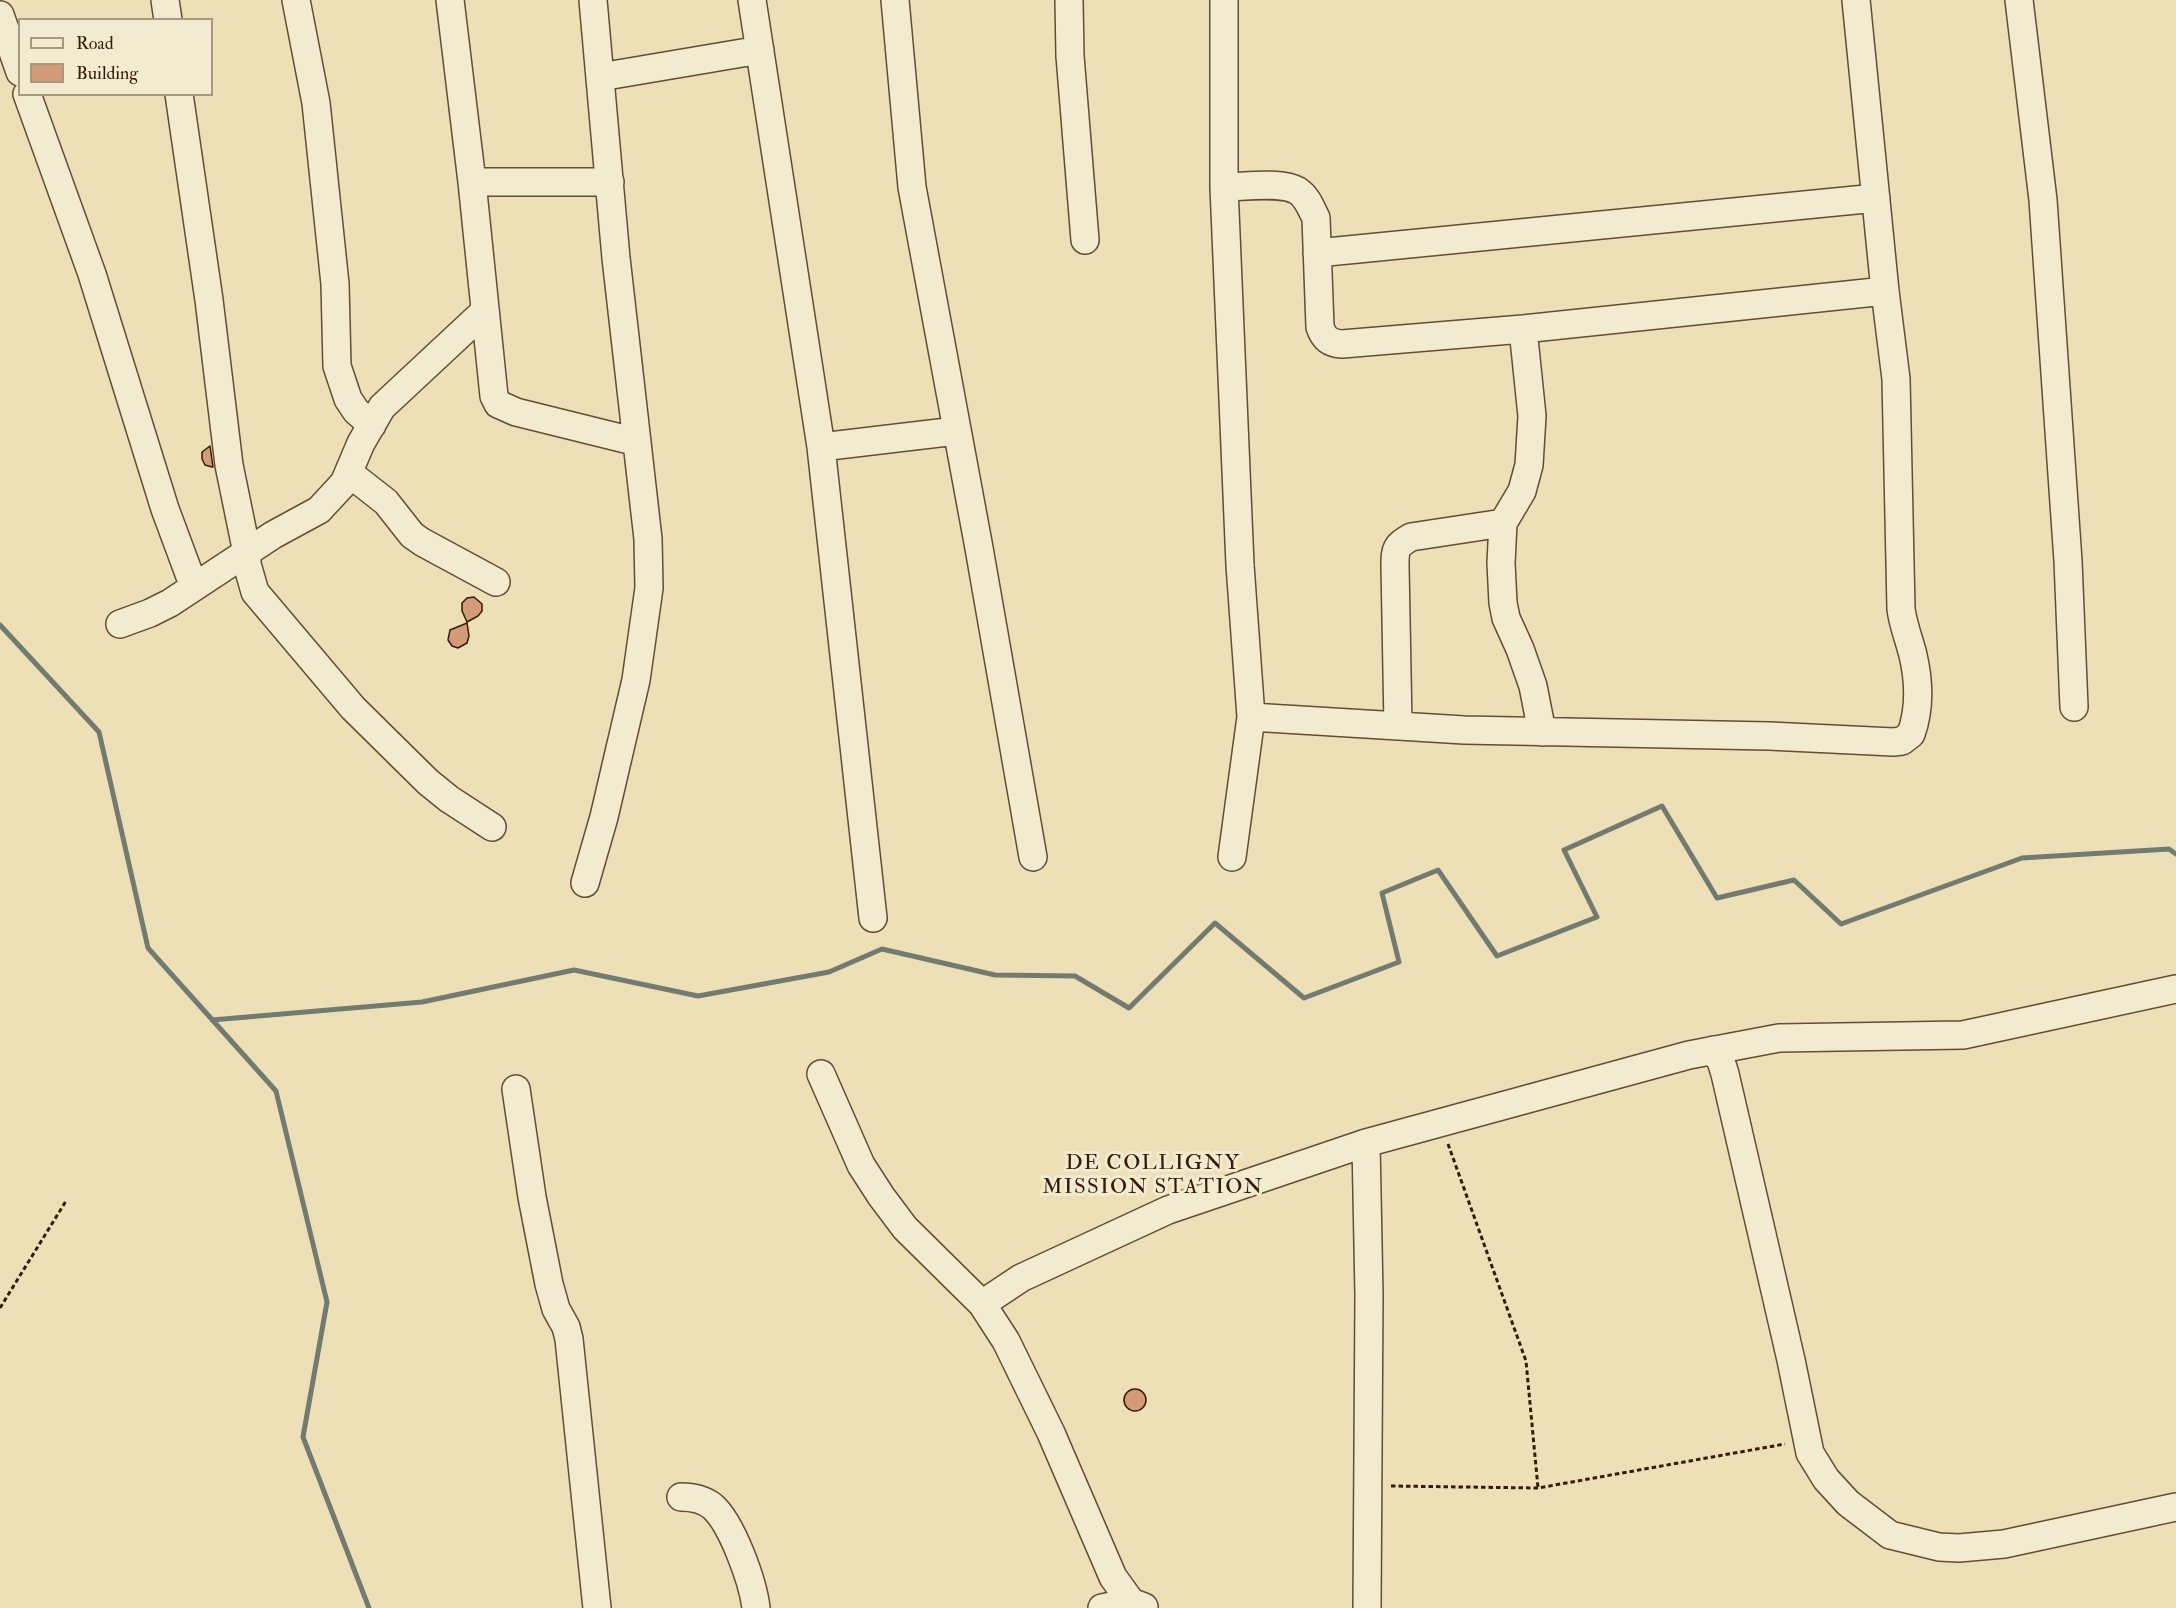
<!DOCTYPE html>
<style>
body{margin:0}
#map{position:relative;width:2176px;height:1608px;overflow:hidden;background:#ede0b7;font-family:"IM FELL Double Pica",serif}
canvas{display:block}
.legend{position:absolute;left:18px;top:18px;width:195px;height:78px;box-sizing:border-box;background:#f3ebd0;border:2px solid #a79881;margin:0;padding:8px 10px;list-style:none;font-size:18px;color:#361b0a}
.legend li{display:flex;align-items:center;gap:12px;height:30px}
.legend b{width:30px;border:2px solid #a79881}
</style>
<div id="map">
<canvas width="2176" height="1608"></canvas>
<ul class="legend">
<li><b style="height:8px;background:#f3ebd0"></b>Road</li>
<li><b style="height:16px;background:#d49b79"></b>Building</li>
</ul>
</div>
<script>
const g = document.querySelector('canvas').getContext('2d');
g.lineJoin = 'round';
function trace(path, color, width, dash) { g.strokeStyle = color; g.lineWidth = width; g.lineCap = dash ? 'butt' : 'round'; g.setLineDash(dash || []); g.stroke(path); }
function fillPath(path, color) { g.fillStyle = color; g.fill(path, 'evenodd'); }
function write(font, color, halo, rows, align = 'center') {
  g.font = font + ' "IM FELL Double Pica",serif'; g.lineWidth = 6; g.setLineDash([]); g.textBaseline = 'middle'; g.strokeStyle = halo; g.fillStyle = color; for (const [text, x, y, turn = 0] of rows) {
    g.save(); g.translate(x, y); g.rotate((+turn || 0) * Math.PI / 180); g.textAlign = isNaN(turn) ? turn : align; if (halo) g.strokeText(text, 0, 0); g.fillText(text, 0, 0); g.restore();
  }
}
const stream = new Path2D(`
 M0,625l99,107 49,216 128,143 51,211 -24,135 66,171
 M212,1020l210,-18 152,-32 124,26 131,-24 53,-23 113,26 80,1 54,32 86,-85 89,75 95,-36 -17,-69 56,-23 59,86 100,-39 -33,-67 98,-44 55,92 77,-18 47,44 181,-66 147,-9 7,5`);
const building = new Path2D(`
 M210,446l3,21h-1l-7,-2 -3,-6v-7z
 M474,597l8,7v7l-4,5 -11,6 -5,-11v-8l5,-5z
 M467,623l2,13 -2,7 -9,5 -6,-2 -4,-6 2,-10z
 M1124 1400a11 11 0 1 1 22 0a11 11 0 1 1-22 0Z`);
const path = new Path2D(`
 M1448,1144l78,217 12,127
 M0,1308l66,-107
 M1391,1486l147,2 247,-44`);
const minor = new Path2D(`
 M165,0l3,20
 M296,0l20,103 19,181 2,82 11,33 8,12 16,14
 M450,0l22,182 22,214 4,8 18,8 121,30
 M752,0l69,447 52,471
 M895,0l17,187 67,361 54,309
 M1069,0l1,56 15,184
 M1224,0v187l16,378 11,152 -19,140
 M2019,0l24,200 25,361 6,146
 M0,15l20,57
 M600,77l160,-27
 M27,94l65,180 73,235 29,78
 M179,94l30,206 20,165 18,88v11l8,28 98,116 75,74 21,17 43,28
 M472,182h138
 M1224,187c20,0 57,-6 74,4 9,6 13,17 18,27l4,109c4,12 10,16 22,17l181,-15 362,-38
 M1317,253l559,-55
 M1523,329l9,87 -3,49 -7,26 -19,32 -2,40 2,40 3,15 14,31 13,37 9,46
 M821,447l135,-16
 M349,473l37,29 26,33 10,7 74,40
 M120,624l30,-11 20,-10 103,-68 46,-25 25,-27 17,-40 21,-36 103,-96
 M1251,717l213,13 305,6 124,6 9,-1 9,-7c9,-25 8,-53 2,-79 -4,-16 -10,-30 -12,-46l-5,-230 -11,-88 -29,-291
 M1398,725l-3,-159c0,-18 1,-20 16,-29l92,-14
 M585,883l19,-66 32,-137 13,-92 -1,-49 -32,-281 -23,-258
 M1713,1050l8,11 4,13 66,286 19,93 16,26 22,24 42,32 49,12 20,1 45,-4 172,-37
 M821,1074l40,91 20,31 24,32 77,76 24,37 45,92 62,144 18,25
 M516,1089l16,108 17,87 7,25 10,18 3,12 28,269
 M1366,1143l3,152 -2,313
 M982,1304l39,-26 147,-68 198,-67 323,-88 90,-17 184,-3 213,-46
 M681,1497c11,0 22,2 31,9 20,17 41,76 44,102
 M1102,1608l29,-6 13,5`);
const quarterNames = [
 ["DE COLLIGNY",1153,1164],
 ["MISSION STATION",1153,1188]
];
trace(stream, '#737b71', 5);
fillPath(building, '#d49b79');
trace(building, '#361b0a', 1.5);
trace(minor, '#644c35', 30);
trace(path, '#361b0a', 3, [4.5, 3]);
trace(minor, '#f3ebd0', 27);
g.letterSpacing = '1.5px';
write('21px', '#361b0a', '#f3ebd0', quarterNames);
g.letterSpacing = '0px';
</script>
